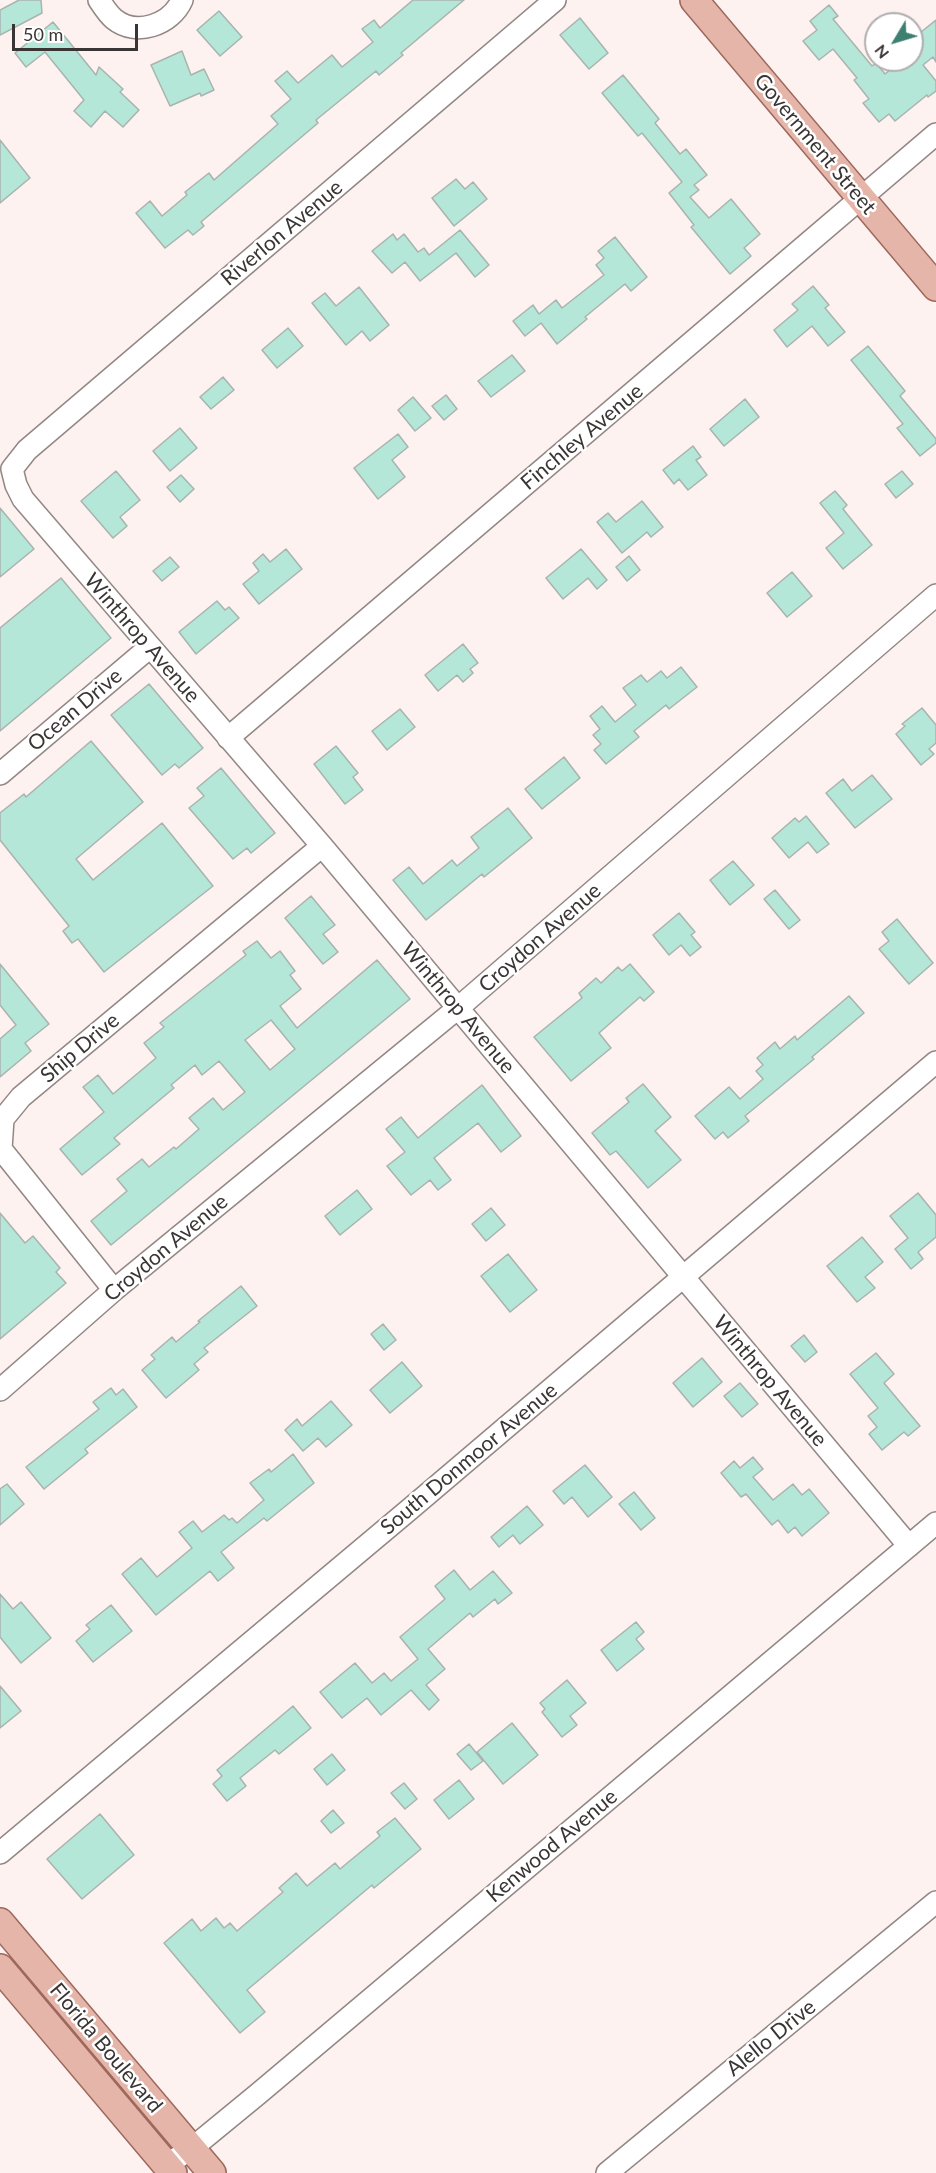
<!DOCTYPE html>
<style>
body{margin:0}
#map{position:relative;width:936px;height:2173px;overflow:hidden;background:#fdf2ef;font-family:Lato,sans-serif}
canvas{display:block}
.north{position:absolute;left:864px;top:12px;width:60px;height:60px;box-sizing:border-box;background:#fff;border:2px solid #b0aeae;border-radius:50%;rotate:232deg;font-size:16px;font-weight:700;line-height:24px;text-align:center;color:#393534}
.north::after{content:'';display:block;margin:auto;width:21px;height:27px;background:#3d7f70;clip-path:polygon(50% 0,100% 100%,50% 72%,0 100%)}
.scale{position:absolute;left:12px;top:24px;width:126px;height:27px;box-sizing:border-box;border:3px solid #393534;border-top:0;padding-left:8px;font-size:18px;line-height:21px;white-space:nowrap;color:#393534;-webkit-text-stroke:4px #fff;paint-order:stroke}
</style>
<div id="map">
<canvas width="936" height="2173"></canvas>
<div class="north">N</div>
<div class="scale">50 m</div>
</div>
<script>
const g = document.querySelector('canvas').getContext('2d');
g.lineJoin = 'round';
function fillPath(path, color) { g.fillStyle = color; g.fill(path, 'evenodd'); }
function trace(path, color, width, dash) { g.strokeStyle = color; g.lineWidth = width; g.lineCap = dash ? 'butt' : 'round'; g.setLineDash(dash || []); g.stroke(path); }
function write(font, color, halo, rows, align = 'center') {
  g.font = font + ' Lato,sans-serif'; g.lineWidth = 5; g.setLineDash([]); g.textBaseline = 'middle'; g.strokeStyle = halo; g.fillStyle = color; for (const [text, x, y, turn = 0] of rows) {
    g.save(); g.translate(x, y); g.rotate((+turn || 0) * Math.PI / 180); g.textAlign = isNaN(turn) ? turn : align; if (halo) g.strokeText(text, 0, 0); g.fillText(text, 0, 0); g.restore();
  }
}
const building = new Path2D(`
 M19,0h22l1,13 -42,22v-25z
 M413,0h51l-63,53 2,2 -24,20 -3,-4 -60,49 2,3 -117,99 3,4 -11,9 -5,-5 -23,18 -29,-35 14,-12 12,15 25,-21 -2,-3 24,-19 5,7 64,-56 -7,-8 20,-17 -16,-18 12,-10 11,12 34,-28 10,12 31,-25 -11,-13 12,-9 6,8z
 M829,5l9,11 -5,3 39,47 4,-3 9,11 17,-14h10v-8l10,-8 -6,-8 20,-16v42l-3,-5 -10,8 13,16v10l-8,6 -1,-2 -32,26 -6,-7 -10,8 -16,-19 6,-4 -15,-19 3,-2 -24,-29 -14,11 -16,-19 14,-11 -7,-9z
 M219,11l23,26 -22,19 -23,-26z
 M580,18l28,35 -19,16 -29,-34z
 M53,22l43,53 3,-8 24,22 -3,3 19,18 -16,17 -18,-16 -14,16 -17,-16 10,-11 -39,-48 -19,15 -11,-14z
 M182,51l9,24 13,-6 10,21 -13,6 -1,-3 -30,13 -19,-41z
 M623,75l36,44 -4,4 25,31 6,-5 21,26 -13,10 5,5 -9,7 19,21 22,-19 29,35 -16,14 7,8 -21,18 -39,-47 3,-2 -25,-32 13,-11 -40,-49 -4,3 -36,-43z
 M0,140l30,38 -30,25z
 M456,179l9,10 8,-7 14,17 -33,27 -22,-28z
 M460,230l29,35 -14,12 -19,-24 -36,28 -15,-19 -13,11 -20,-22 21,-17 4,6 7,-6 14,18 6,-4 5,7z
 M615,237l32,40 -16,14 -6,-7 -40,33 2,2 -30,25 -16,-21 -16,13 -12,-15 20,-16 6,9 17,-14 6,8 42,-33 -8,-10 8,-7 -6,-7z
 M813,286l16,19 -4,3 20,24 -17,14 -16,-20 -25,21 -13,-17 24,-20 -6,-6z
 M359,287l30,38 -19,16 -8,-10 -16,14 -34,-42 13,-10 11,13z
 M288,328l15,18 -26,22 -15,-18z
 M868,346l37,45 -5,5 36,43v4l-16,13 -23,-28 6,-4 -52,-64z
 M512,355l13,16 -34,26 -13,-16z
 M223,377l11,13 -23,19 -11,-12z
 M446,395l11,14 -13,11 -12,-14z
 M413,397l18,21 -16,13 -17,-21z
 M745,399l14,18 -35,29 -14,-17z
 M180,428l17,20 -27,23 -17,-20z
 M398,434l10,13 -16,13 13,17 -27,22 -24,-31z
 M693,446l8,11 -5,3 11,15 -19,15 -9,-11 -5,5 -11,-14z
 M116,471l24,29 -20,17 7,9 -14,12 -32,-37z
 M902,471l11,13 -17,14 -11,-14z
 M181,475l13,14 -14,13 -13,-15z
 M835,491l12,14 -4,4 29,36 -29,24 -17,-21 18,-15 -24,-30z
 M642,501l21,26 -12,10 -4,-5 -25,21 -25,-31 11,-9 8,9z
 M0,508l34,41 -34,28z
 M286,549l16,20 -43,35 -16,-20 16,-13 -6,-8 10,-9 7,8z
 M581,549l26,31 -10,9 -9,-11 -25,21 -17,-21z
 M629,556l11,14 -13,11 -11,-14z
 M170,557l9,10 -17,14 -9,-10z
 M792,572l20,24 -25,21 -20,-24z
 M61,578l50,60 -111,93v-103z
 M217,601l8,9 4,-3 10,11 -43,36 -17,-22z
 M463,644l15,19 -8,6 3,4 -10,9 -6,-7 -19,16 -13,-16z
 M681,667l16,20 -28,22 -3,-4 -32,26 5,6 -33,27 -12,-14 7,-6 -8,-9 7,-6 -10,-13 12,-10 13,16 21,-17 -13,-17 18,-13 6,7 14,-11 6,7z
 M149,684l54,64 -24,20 -4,-4 -13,11 -51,-60z
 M922,708l14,17v18l-7,6 5,5 -13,11 -25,-31 9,-8 -3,-2z
 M400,709l15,18 -28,23 -15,-19z
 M91,741l52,61 -67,57 17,21 69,-57 51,63 -109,86 -26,-33 -6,4 -9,-12 6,-5 -69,-86v-27l24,-19 2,3z
 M336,746l22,27 -5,4 10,13 -18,14 -31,-40z
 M564,757l16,21 -38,31 -17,-20z
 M221,768l54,65 -24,20 -4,-5 -14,11 -44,-51 15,-12 -7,-8z
 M872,775l20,24 -37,29 -29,-35 17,-14 9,12z
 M508,808l24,30 -48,39 -2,-3 -56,46 -33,-40 16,-13 14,17 29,-24 5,6 22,-18 -8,-11z
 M806,816l23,28 -12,9 -9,-11 -19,16 -17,-20 23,-20 4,4z
 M733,861l21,24 -24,20 -20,-25z
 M775,890l25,30 -11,9 -25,-30z
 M311,896l24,29 -12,9 15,18 -15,12 -38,-46z
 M679,913l16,19 -4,3 10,12 -11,9 -9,-11 -12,10 -16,-20z
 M897,919l36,44 -24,21 -30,-35 10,-8 -7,-9z
 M257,941l14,17 9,-7 15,20 -5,4 11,14 -21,17 17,22 80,-68 33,39 -299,246 -20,-24 36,-30 -10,-12 25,-20 7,8 25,-20 2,2 23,-20 -10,-11 24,-20 10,12 22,-18 -26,-31 -17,14 -7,-10 -24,20 3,3 -60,50 6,6 -38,31 -22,-26 44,-37 -21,-25 15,-12 15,19 43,-36 -12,-15 20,-16 -4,-4 86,-68 -3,-4zM271,1020l24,29 -25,21 -25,-30z
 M0,964l49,60 -24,19 6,8 -31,26v-38l16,-14 -16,-20z
 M630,964l24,28 -10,9 -4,-4 -41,36 12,15 -40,33 -37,-44 48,-39 -3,-5 17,-15 5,5 17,-16 4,4z
 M849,996l15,17 -52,44 2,2 -69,57 4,5 -21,17 -5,-6 -8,7 -20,-23 34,-29 11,12 23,-20 -7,-8 7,-6 -6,-7 18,-16 5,7 15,-13 2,4z
 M643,1084l28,33 -16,14 26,29 -33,28 -32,-37 -6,4 -18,-22 37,-31 -3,-4z
 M482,1085l39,51 -20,16 -23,-29 -44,35 17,22 -13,10 -8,-10 -19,15 -24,-29 18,-14 -19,-23 15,-12 17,21z
 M357,1190l15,19 -32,26 -15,-19z
 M918,1193l18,22v22l-18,15 5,7 -12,10 -16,-20 13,-11 -18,-22z
 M491,1208l14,17 -19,16 -14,-17z
 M0,1213l25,30 8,-7 27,32 -4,4 10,11 -66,56z
 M862,1237l21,25 -18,15 10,11 -18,14 -30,-36z
 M508,1254l29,36 -27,22 -29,-36z
 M241,1286l16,20 -53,42 4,4 -14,12 5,6 -33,28 -24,-28 13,-11 -4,-4 21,-18 4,5 24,-20 -2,-1z
 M383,1324l13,16 -12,10 -13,-16z
 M804,1335l13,17 -12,10 -14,-16z
 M876,1353l18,21 -10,9 36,43 -12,10 -4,-4 -22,18 -13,-16 8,-7 -9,-11 10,-8 -28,-34z
 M702,1358l20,24 -29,25 -20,-24z
 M402,1362l20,24 -32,27 -20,-23z
 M740,1383l18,21 -16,13 -18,-21z
 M111,1388l5,7 7,-6 14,18 -52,42 3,4 -44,36 -18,-22 73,-58 -6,-7z
 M331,1401l21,24 -26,22 -8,-9 -15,13 -18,-21 12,-11 5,7z
 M293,1454l21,29 -47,38 -3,-3 -43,34 13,16 -16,13 -8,-10 -54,44 -34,-41 19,-16 16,19 35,-29 -13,-16 14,-11 9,11 22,-17 5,5 3,-2 5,5 27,-23 -14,-17 19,-14 2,3z
 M753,1457l10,12 -10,8 20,23 20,-16 9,11 7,-6 20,24 -27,23 -7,-9 -7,6 -10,-13 -6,5 -26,-31 -5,3 -20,-24 13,-12 6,7z
 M585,1465l27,32 -24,20 -16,-20 -8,7 -11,-13z
 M7,1484l17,20 -24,21v-36z
 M634,1492l21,26 -14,12 -22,-26z
 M527,1506l16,19 -23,19 -7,-9 -14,12 -8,-10z
 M454,1570l16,20 23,-19 19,22 -14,11 -3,-5 -22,18 -3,-4 -42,36 17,20 -19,16 13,15 -10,10 -18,-20 -30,25 -14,-17 -25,20 -22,-26 35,-29 17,20 12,-10 7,8 27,-22 -18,-22 45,-38 -10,-13z
 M0,1594l13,15 8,-7 30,36 -30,25 -21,-26z
 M111,1605l21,26 -39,31 -17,-21 14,-12 -4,-4z
 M636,1622l8,10 -8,7 8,10 -27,22 -16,-21z
 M567,1680l19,23 -16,13 7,9 -15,12 -20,-25 3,-3 -5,-6z
 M0,1686l21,25 -21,17z
 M293,1706l18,22 -32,26 -4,-4 -35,28 6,8 -19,15 -14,-17 9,-8 -5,-6z
 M512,1723l26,32 -35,29 -26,-32z
 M469,1744l14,17 -12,9 -14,-16z
 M332,1754l13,16 -18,15 -13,-16z
 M459,1780l15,19 -25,20 -15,-19z
 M404,1783l13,16 -12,10 -14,-16z
 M333,1810l11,13 -13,10 -10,-12z
 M100,1814l34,41 -52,44 -35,-40z
 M395,1818l26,31 -47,39 -2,-3 -125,105 18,22 -25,21 -76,-90 28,-24 9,12 15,-13 8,10 6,-5 7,8 46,-39 -4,-4 17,-15 11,13 28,-23 5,6 40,-33 -3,-4z`);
const minor = new Path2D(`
 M99,0c4,6 9,14 15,19 22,18 57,6 68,-19
 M555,0l-528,450 -15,19 4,16 7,14 299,347 587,700
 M228,738l708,-604
 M0,774l150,-127
 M114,1290l-113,-141 2,-30 18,-22 301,-251
 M0,1390l114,-100 344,-282 478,-413
 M0,1853l410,-344 526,-447
 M166,2165l25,-16 67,-55 678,-571
 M607,2173l329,-271`);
const major = new Path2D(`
 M694,0l242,287
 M0,1922l212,251
 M0,1968l173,205`);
const streetNames = [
 ["Government Street",815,144,50],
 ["Riverlon Avenue",282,233,-40],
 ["Finchley Avenue",582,437,-40],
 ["Winthrop Avenue",142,638,49],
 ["Ocean Drive",75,710,-40],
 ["Croydon Avenue",540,938,-41],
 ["Winthrop Avenue",458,1008,50],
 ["Ship Drive",80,1048,-40],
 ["Croydon Avenue",166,1248,-40],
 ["Winthrop Avenue",770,1381,50],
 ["South Donmoor Avenue",469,1459,-40],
 ["Kenwood Avenue",552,1846,-40],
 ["Alello Drive",771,2038,-39],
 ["Florida Boulevard",106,2048,50]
];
fillPath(building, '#b5e7d9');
trace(building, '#a9b3b0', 1.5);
trace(minor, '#928785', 24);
trace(major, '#9e685c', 30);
trace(minor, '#fff', 21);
trace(major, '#e5b5aa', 27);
write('21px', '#393534', '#fff', streetNames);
</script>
